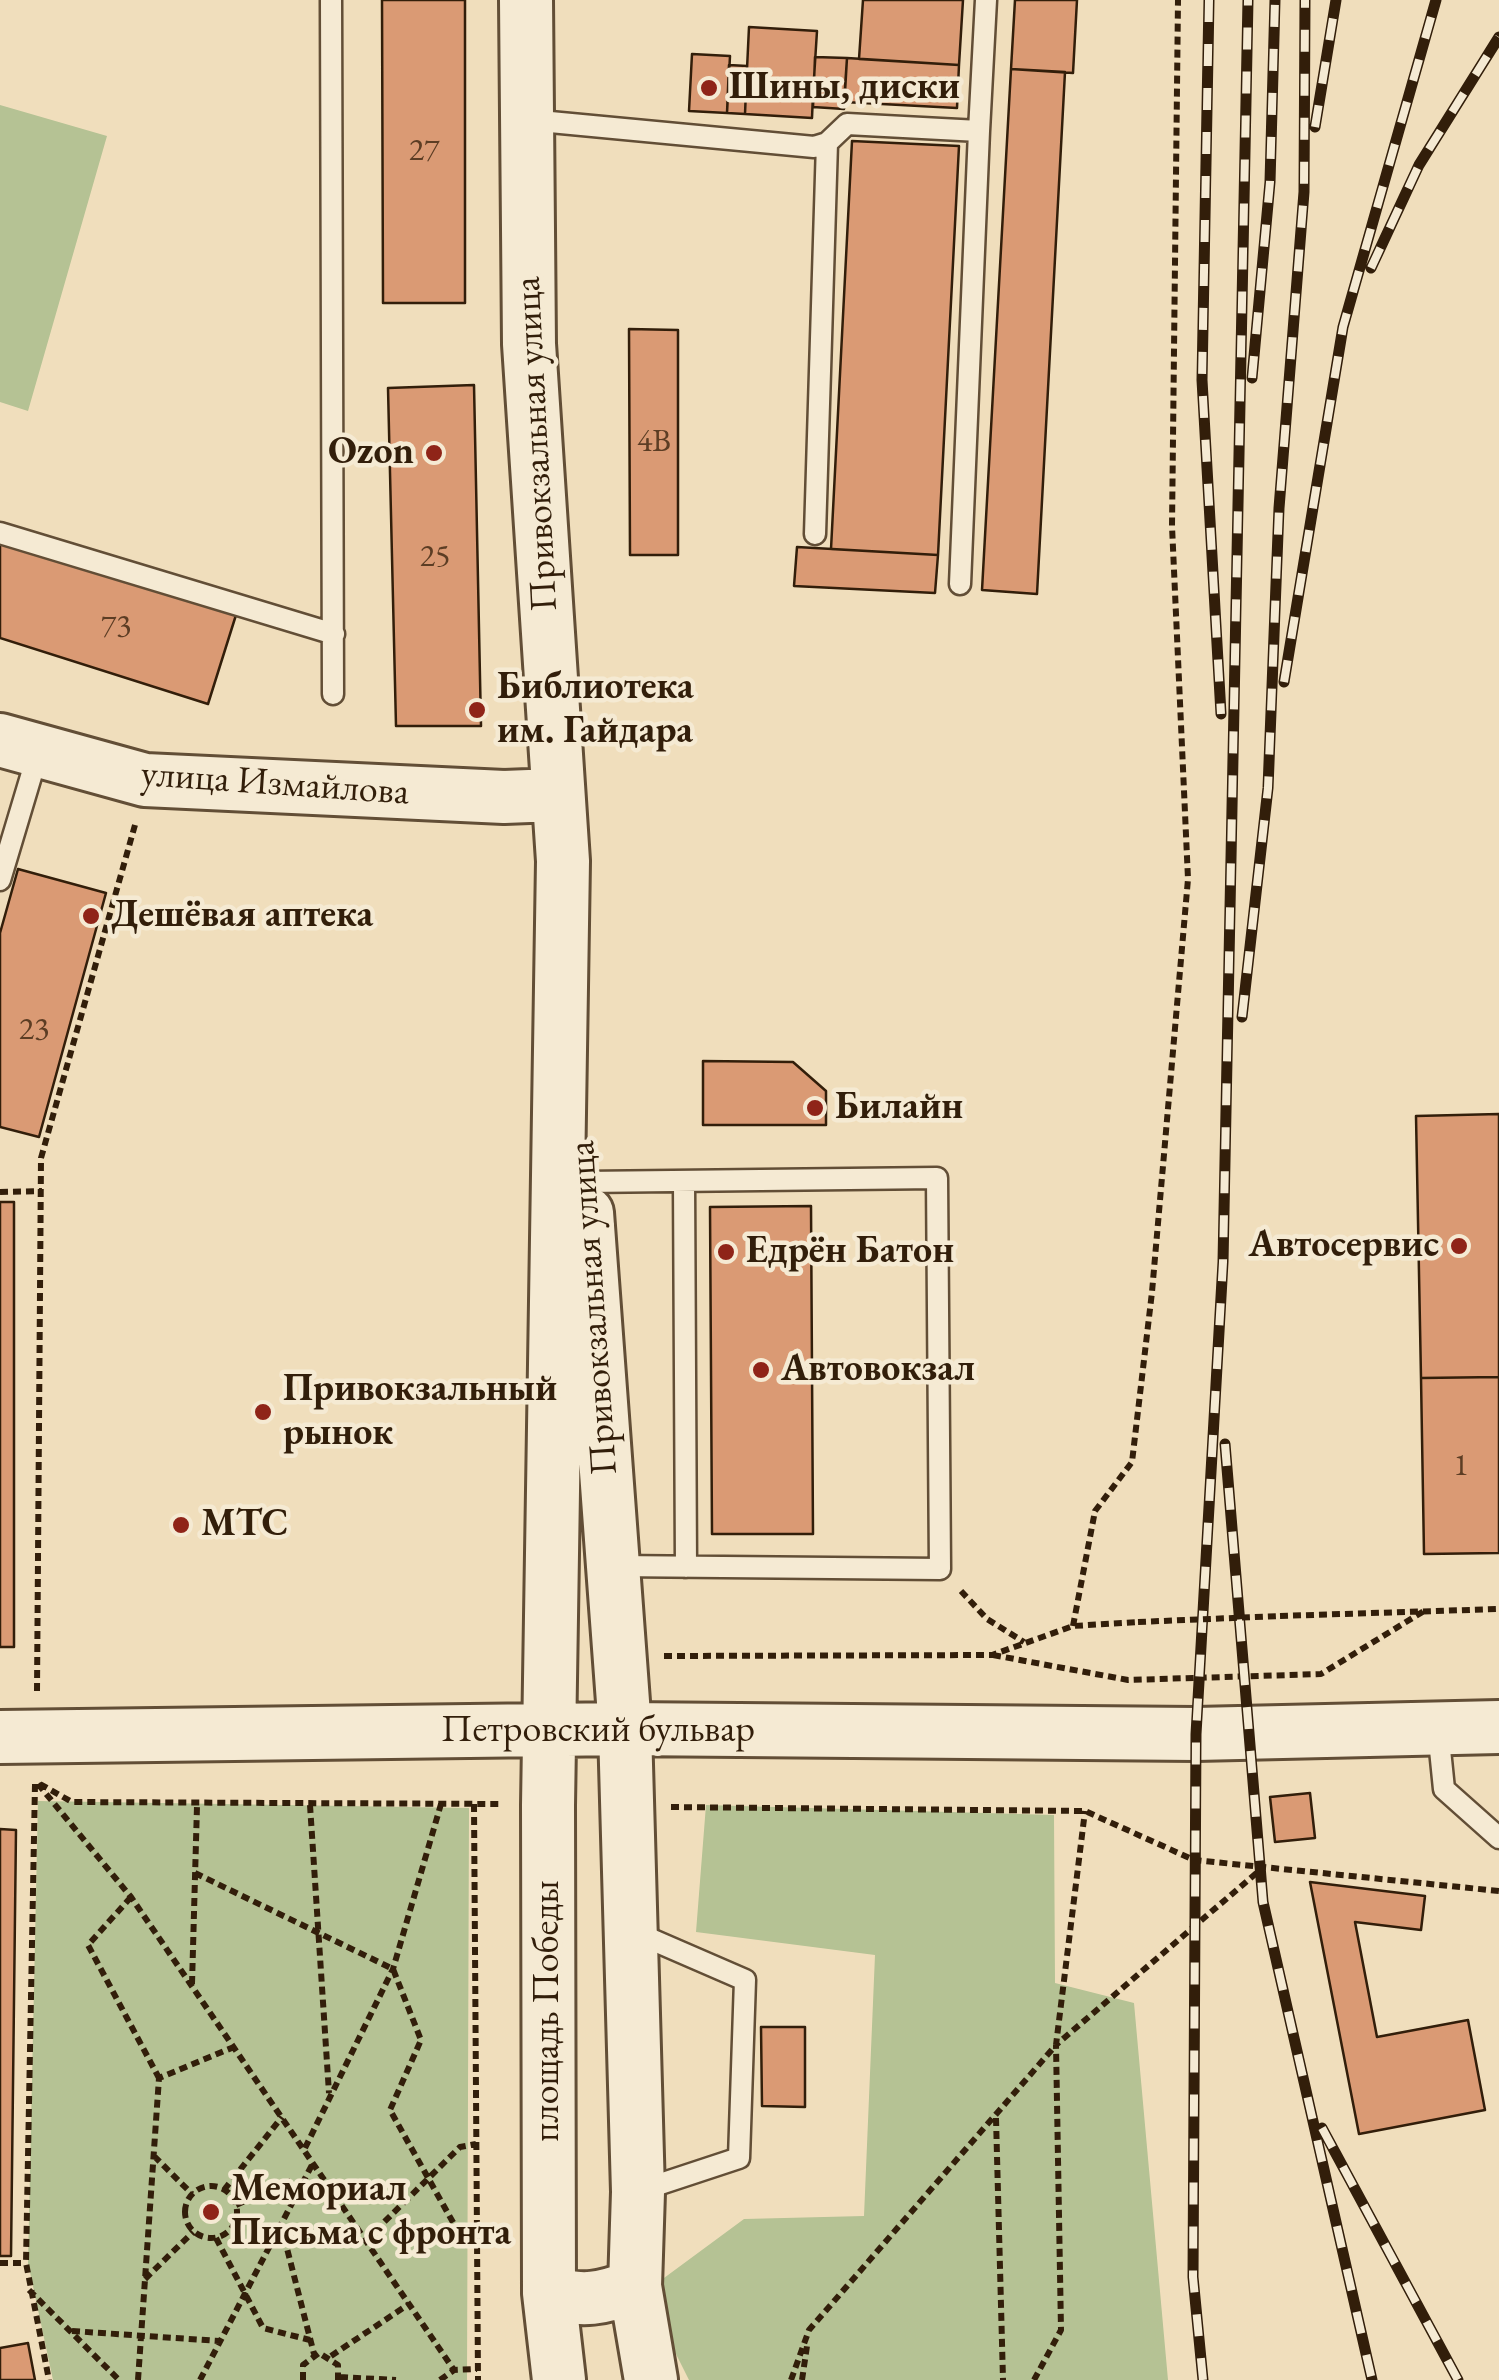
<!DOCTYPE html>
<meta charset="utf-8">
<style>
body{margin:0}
canvas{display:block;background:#f0debc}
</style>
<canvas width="1499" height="2380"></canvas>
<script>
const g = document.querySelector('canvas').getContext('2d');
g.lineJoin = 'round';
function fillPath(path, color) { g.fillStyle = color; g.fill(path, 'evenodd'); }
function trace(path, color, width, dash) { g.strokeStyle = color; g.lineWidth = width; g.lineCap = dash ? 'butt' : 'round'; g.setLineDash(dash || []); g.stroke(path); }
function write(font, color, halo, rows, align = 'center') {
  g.font = font + ' "EB Garamond",serif'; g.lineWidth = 9; g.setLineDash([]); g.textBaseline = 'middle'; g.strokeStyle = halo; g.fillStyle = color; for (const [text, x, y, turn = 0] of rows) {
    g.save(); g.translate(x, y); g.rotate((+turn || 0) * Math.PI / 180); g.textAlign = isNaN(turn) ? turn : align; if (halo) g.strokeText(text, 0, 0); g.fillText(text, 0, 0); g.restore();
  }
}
const green = new Path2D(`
 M0,105l107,31 -79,275 -28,-9z
 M38,1801l431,7 -2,572h-414l-25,-117z
 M706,1805l348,10 1,168 79,20 34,377h-479l-44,-88 99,-73 120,-3 11,-261 -179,-23z`);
const building = new Path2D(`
 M382,0h83v303h-82z
 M863,0h100l-4,65 -100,-6z
 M1015,0h62l-4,73 -62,-4z
 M749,27l68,4 -4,63 -67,-4z
 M692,54l38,2 -3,57 -38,-2z
 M815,57l32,1 -3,51 -31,-2z
 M847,58l112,7 -2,43 -113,-6z
 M729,65l18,1 -2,48 -18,-1z
 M1011,69l54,3 -28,522 -55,-4z
 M746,90l67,4 -1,24 -67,-4z
 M852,141l107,5 -21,409 -107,-6z
 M629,329l49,1v225h-48z
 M474,385l7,341h-85l-8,-338z
 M0,541l236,74 -28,89 -208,-66z
 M797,547l141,8 -3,38 -141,-7z
 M18,869l88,24 -67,244 -39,-10v-194z
 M703,1061l90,1 33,29v34h-123z
 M1499,1114v263l-78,1 -5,-262z
 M0,1202h14v445h-14z
 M811,1206l2,328h-101l-2,-327z
 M1499,1377v176l-75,1 -3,-176z
 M1310,1793l5,45 -40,4 -5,-45z
 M0,1829l16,1 -5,426h-11z
 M1310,1882l115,14 -4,34 -66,-8 22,115 91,-17 17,90 -126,24z
 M761,2027h44v80l-43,-1z
 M28,2343l7,37h-35v-32z`);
const path = new Path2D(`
 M0,1192l42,-1
 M961,1591l26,28 37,23
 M1280,1616l219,-7
 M1073,1626l22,-115 37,-49 20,-170 36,-413 -16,-353 6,-526
 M993,1655l135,25 193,-6 103,-63
 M664,1656l328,-1 81,-29 65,-4
 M37,1691l4,-533 94,-333
 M35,1784l-9,479 23,117
 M38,1784l93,113 323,473
 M40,1784l32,18 431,2
 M474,1804l4,576
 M310,1805l19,288
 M671,1807l414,4 109,49 305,31
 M195,1873l198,96 28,71 -31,70 69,123 17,2
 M131,1897l-43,48 71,133
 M192,1984l5,-178
 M996,2118l7,262
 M305,2148l88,-179 48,-165
 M154,2156l38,38
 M185 2212a26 26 0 1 1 52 0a26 26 0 1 1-52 0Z
 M224,2190l58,-73
 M236,2205l55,-24 10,3
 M281,2225l33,129
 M216,2238l47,90 47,12
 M366,2240l94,-93 16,-3
 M0,2263h26
 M145,2279l48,-47
 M29,2290l90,90
 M72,2331l148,10
 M331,2356l78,-52
 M340,2377l56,3
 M138,2380l21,-302 75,-31
 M200,2380l113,-217
 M303,2380v-15l16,-12 19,12v15
 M440,2380l14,-10 23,-1
 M791,2380l18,-50 247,-285 29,-234
 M802,2380l5,-34
 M1034,2380l27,-50 -5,-285 204,-175`);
const service = new Path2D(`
 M331,0l2,694
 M529,120l285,27 13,-4 20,-19 132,7 -19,453
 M979,131l7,-131
 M0,533l334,101
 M815,534l12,-391
 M0,880l38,-127
 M684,1181l2,386
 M585,1182l352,-4 3,391 -325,-3
 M1438,1730l6,59 55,49
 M632,1931l113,49 -6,178 -100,33`);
const tertiary = new Path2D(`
 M526,0l3,344 34,517 -15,944 1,488 10,87
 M0,740l145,40 359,17 51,-2
 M587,1213l38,516 13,463 -3,94 16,94
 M0,1737l625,-8 571,5 303,-7
 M549,2293c34,9 53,6 86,-7`);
const rail = new Path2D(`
 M1209,0l-7,380 19,334
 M1315,127l21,-127
 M1371,268l48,-103 80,-128
 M1252,378l18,-196 5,-182
 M1284,682l59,-355 93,-327
 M1242,1017l26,-229 11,-280 25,-316 1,-192
 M1225,1444l38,458 109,478
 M1322,2128l136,252
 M1203,2380l-10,-103 3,-543 27,-472 25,-1262`);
const pathBridge = new Path2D(`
 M1138,1622l142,-6`);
const markers = [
 [709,88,10,"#8f2418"],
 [434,453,10,"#8f2418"],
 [477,710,10,"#8f2418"],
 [91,916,10,"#8f2418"],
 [815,1108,10,"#8f2418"],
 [1459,1246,10,"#8f2418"],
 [726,1252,10,"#8f2418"],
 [761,1370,10,"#8f2418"],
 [263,1412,10,"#8f2418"],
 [181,1525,10,"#8f2418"],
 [211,2212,10,"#8f2418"]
];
const numberNames = [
 ["27",424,151],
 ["4В",654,442],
 ["25",435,557],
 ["73",116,627],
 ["23",34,1030],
 ["1",1461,1466]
];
const poiNames = [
 ["Шины, диски",729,88],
 ["Ozon",414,453,"right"],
 ["Библиотека",497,688],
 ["им. Гайдара",497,732],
 ["Дешёвая аптека",111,916],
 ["Билайн",835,1108],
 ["Автосервис",1439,1246,"right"],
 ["Едрён Батон",746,1252],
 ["Автовокзал",781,1370],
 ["Привокзальный",283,1390],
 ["рынок",283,1434],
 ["МТС",201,1525],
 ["Мемориал",231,2190],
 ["Письма с фронта",231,2234]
];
const streetNames = [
 ["Привокзальная улица",537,444,-93],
 ["улица Измайлова",275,784,4],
 ["Привокзальная улица",594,1308,-94],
 ["Петровский бульвар",598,1731],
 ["площадь Победы",548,2011,-90]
];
fillPath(green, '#b5c294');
fillPath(building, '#da9a74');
trace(building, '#321e0a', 2.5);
trace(service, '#624e36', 25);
trace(tertiary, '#624e36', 58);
trace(path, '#321e0a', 6, [8, 5]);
trace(service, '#f5ead3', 20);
trace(tertiary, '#f5ead3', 52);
trace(rail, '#321e0a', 11);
trace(rail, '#f5ead3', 8, [22]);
trace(pathBridge, '#321e0a', 6, [8, 5]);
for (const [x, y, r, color] of markers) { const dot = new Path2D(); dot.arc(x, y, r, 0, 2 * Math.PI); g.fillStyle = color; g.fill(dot); trace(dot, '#f5ead3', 4); }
write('32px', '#5c3d24', null, numberNames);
write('bold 38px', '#321e0a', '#f5ead3', poiNames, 'left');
write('38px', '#321e0a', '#f5ead3', streetNames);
</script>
